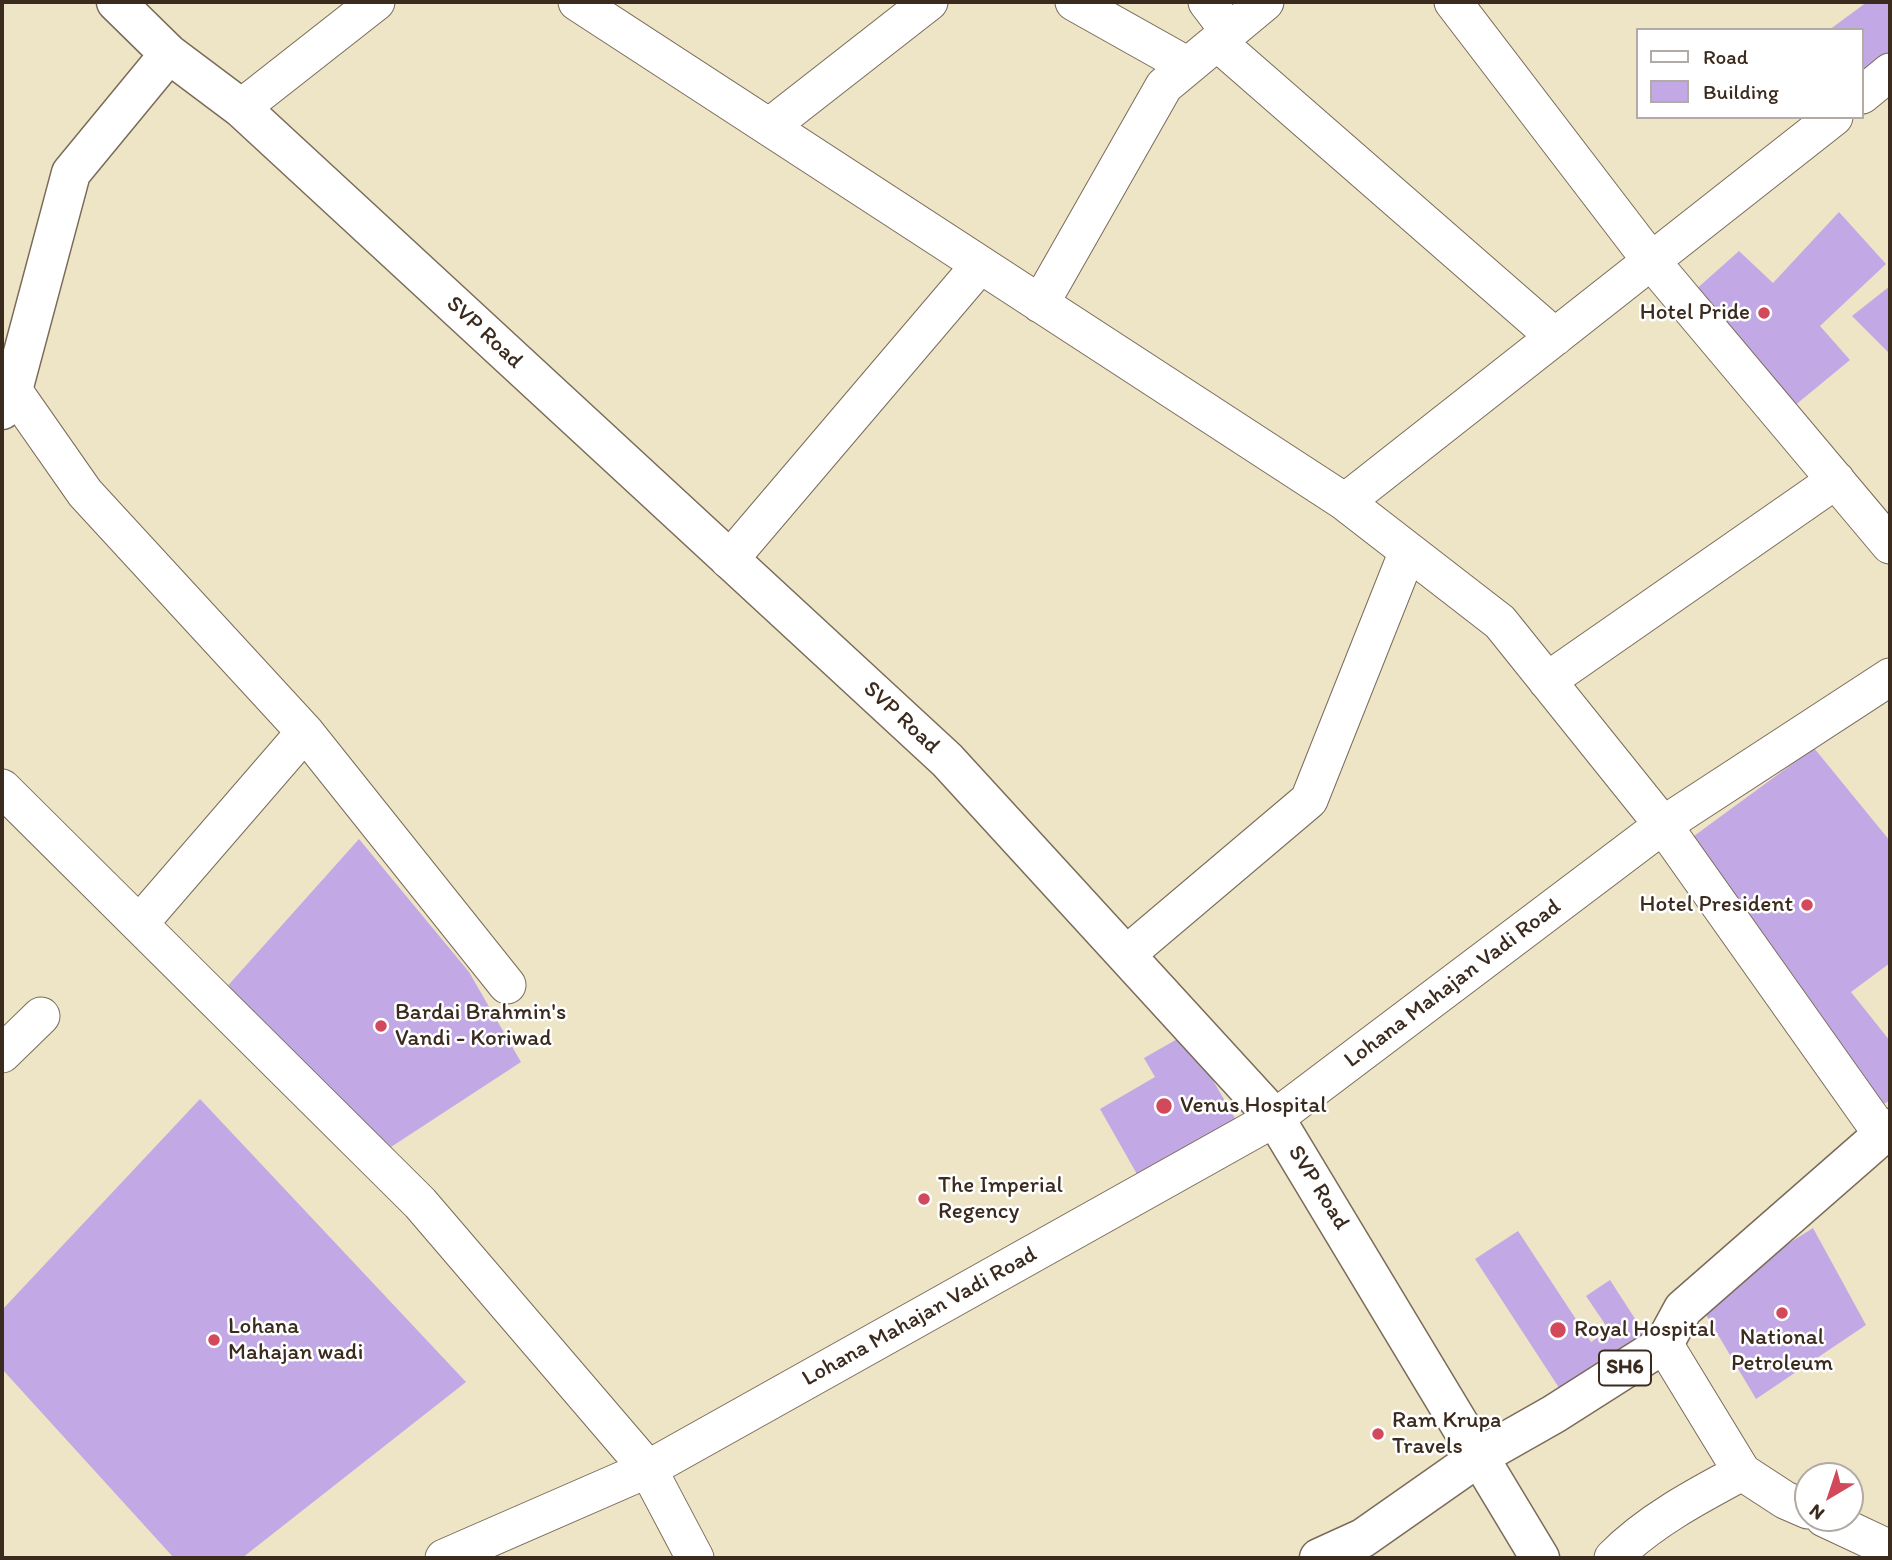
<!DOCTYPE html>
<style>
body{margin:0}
#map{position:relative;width:1892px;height:1560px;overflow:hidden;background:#eee4c6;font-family:Itim,sans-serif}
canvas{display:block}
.frame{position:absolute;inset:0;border:4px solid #3b2a1e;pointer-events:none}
.legend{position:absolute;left:1636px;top:28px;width:228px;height:91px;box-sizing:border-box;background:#fff;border:2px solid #b1aaa5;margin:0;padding:9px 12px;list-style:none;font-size:21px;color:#3b2a1e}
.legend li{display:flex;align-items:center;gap:14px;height:35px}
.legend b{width:35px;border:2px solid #b1aaa5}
.north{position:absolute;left:1794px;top:1462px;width:70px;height:70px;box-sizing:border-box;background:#fff;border:2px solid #b1aaa5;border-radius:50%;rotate:219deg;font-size:19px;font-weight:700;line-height:28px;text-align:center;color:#3b2a1e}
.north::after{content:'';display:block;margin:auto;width:24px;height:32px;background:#d1495b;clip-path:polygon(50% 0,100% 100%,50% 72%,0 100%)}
</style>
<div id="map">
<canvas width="1892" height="1560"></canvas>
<div class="frame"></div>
<ul class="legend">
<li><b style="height:9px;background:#fff"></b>Road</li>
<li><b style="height:19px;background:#c2a9e6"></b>Building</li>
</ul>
<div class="north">N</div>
</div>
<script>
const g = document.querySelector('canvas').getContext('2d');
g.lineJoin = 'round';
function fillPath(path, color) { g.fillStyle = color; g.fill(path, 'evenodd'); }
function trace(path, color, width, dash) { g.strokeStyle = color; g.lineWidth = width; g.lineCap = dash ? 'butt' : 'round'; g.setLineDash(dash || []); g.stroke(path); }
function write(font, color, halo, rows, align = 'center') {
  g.font = font + ' Itim,sans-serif'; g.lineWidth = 5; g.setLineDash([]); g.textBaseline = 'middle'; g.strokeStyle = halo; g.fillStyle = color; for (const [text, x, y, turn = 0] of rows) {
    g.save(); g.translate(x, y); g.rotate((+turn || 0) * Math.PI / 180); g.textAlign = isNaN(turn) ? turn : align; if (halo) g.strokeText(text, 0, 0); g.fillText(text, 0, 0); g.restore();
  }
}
const building = new Path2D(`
 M1867,2h23v70l-28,23v-65h-33z
 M1839,212l47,52 -66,62 30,34 -68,56 -98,-116 55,-49 34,32z
 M1890,286v68l-38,-38z
 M1814,748l76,93v122l-39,29 39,49v59l-9,6 -202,-259z
 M359,839l110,133 52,90 -130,85 -167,-157z
 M1186,1034l50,86 -98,56 -38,-67 55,-32 -11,-19z
 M200,1099l266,283 -224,176h-68l-172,-189v-59z
 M1813,1228l53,97 -110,74 -58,-98z
 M1518,1231l73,111 18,-12 -23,-34 24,-16 42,65 -85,55 -92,-141z`);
const street = new Path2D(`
 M577,2l768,500 155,120 163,203 219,309
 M1074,2l114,64
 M1207,2l22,29
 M1453,2l199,260 238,283
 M1217,42l338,295
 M1862,95l28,-23
 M241,108l135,-106
 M769,127l160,-125
 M1040,304l124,-218 101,-84
 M13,390l72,103 220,239 202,253
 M1345,502l489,-385
 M729,560l251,-295
 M1547,681l289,-201
 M2,788l418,415 228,266 47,89
 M139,924l166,-192
 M1127,954l182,-154 99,-249
 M2,1054l39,-38
 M1664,1344l78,128 43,28 23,10
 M1824,1518l66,31
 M444,1558l204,-89 627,-351 388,-293 227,-148
 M1613,1558c35,-36 84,-62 129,-86`);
const secondary = new Path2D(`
 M116,2l53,52 72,54 706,652 328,358 265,440
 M2,410l11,-20 58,-217 98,-119`);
const primary = new Path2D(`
 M1319,1558l44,-20 117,-82 74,-42 110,-70 19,-35 207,-181`);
const markers = [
 [1764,313,7,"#d1495b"],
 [1807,905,7,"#d1495b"],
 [381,1026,7,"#d1495b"],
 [1164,1106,9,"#d1495b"],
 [924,1199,7,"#d1495b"],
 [1782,1313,7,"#d1495b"],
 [1558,1330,9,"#d1495b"],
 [214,1340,7,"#d1495b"],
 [1378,1434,7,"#d1495b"]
];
const shields = [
 [1625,1368,52]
];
const shieldNames = [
 ["SH6",1625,1368]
];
const poiNames = [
 ["Hotel Pride",1750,313,"right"],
 ["Hotel President",1793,905,"right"],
 ["Bardai Brahmin's",395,1013],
 ["Vandi - Koriwad",395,1039],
 ["Venus Hospital",1180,1106],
 ["The Imperial",938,1186],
 ["Regency",938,1212],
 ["Lohana",228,1327],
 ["Mahajan wadi",228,1353],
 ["Royal Hospital",1574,1330],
 ["National",1782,1338,"center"],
 ["Petroleum",1782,1364,"center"],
 ["Ram Krupa",1392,1421],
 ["Travels",1392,1447]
];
const streetNames = [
 ["SVP Road",484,333,43],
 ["SVP Road",901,718,43],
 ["Lohana Mahajan Vadi Road",1453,984,-37],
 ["SVP Road",1318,1188,58],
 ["Lohana Mahajan Vadi Road",920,1317,-29]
];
fillPath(building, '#c2a9e6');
trace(street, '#7a6b59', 39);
trace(secondary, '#7a6b59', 41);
trace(primary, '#7a6b59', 41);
trace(street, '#fff', 37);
trace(secondary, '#fff', 38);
trace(primary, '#fff', 38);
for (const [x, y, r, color] of markers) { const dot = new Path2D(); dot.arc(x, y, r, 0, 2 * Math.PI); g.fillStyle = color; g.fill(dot); trace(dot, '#fff', 2.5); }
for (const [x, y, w] of shields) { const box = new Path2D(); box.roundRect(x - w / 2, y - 17.5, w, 35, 5); g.fillStyle = '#fff'; g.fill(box); trace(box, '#3b2a1e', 2); }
write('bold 21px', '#3b2a1e', null, shieldNames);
write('23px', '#3b2a1e', '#fff', poiNames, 'left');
write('23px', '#3b2a1e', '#fff', streetNames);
</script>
